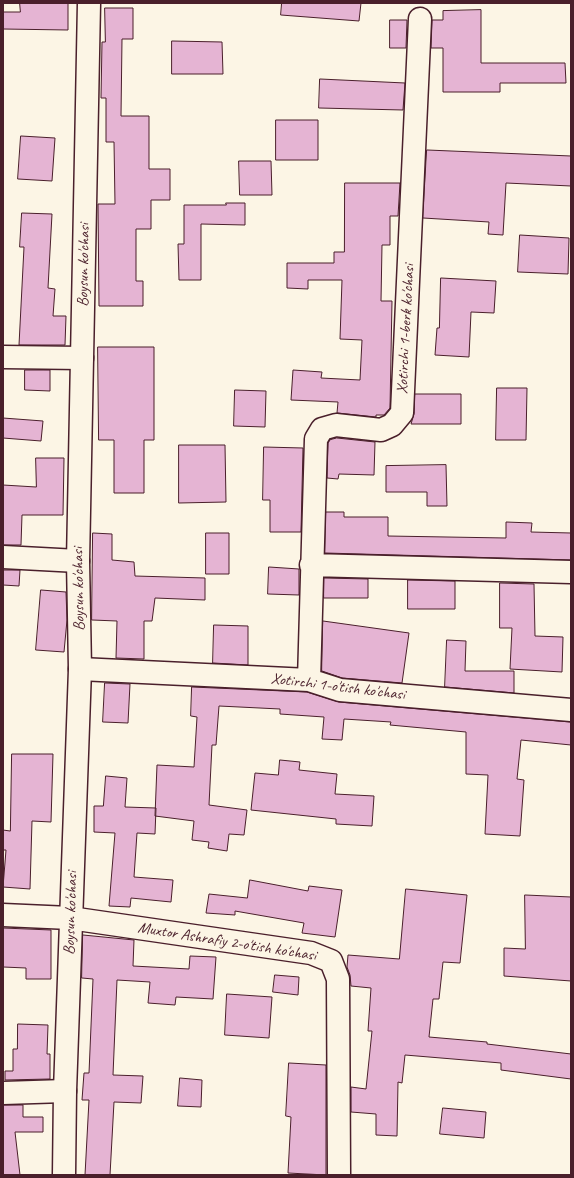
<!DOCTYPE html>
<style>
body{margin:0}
#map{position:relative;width:574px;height:1178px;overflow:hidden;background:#fcf5e5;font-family:Caveat,sans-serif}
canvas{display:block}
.frame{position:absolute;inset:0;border:4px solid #4a1f2b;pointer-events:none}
</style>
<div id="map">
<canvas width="574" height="1178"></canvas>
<div class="frame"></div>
</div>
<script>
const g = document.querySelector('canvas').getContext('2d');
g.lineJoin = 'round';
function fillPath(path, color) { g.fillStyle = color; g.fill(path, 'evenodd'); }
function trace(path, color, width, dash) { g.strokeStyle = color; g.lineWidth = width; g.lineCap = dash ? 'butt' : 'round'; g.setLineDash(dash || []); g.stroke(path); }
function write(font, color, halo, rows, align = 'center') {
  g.font = font + ' Caveat,sans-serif'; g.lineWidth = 3; g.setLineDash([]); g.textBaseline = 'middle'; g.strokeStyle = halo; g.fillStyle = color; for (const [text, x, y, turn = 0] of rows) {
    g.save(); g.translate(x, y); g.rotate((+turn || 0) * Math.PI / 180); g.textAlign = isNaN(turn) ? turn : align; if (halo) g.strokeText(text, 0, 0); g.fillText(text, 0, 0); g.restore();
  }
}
const building = new Path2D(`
 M20,3h48v27l-65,-1v-17h17z
 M282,3h79l-2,18 -78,-6z
 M105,8h28v31h-11l-1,77h28v53h21v31h-19v29h-15v52h7v25h-44l-1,-102h17l-1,-62h-8v-44h-5l1,-56h3z
 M481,10v53h84l1,20h-66v9h-57v-44h-12l1,-28h11v-9z
 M390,20h17l-1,28h-16z
 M172,41l50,1 1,32h-51z
 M320,79l85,4 -2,27 -84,-2z
 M276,120h42v40h-42z
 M21,136l34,2 -3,43 -34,-2z
 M427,150l144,6v30l-65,-3 -3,52 -15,-1 1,-12 -66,-4z
 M239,161h32l1,34h-32z
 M345,183h55l-2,33h-8v29h-8l-1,56h11l-2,107 -6,7h-8v2l-39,-4 1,-11 -47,-2 2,-30 29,2 -1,6 39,2 2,-40 -22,-1 2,-59h-34v9l-21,-1v-25h47v-11h10z
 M226,203h19v22l-44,-1v56h-22l-1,-36h6v-39h42z
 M22,213l30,1 -4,74 7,1 -2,27h13l-1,29h-46l5,-98h-4z
 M520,235l49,3 -1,36 -50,-2z
 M441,278l55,3 -2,32 -23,-1 -2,45 -34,-2 2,-27h2z
 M98,347h56v93h-10v53h-30v-53h-15z
 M25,370h25v21l-25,-1z
 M497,388h30l-1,52h-30z
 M235,390l31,1 -1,36 -31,-1z
 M415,394h46v30h-50l3,-10z
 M3,418l40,3 -2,20 -38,-3z
 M337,438l38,4 -1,33 -35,-1 -1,5 -11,-1 1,-35 2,-3z
 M179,445h46l1,57 -47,1z
 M264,447l39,1 -2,84h-31v-32h-7z
 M36,458h28l-1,57h-41l-1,30h-18v-60l33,2z
 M446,465l1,41h-20v-14h-41v-26z
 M326,512h18v5h44v19l118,2v-16l26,1 -1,9 40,1v27l-246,-7z
 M93,533l19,1v26l22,2 1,14 70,2v22l-50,-2 -3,23h-8v38l-28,-1 1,-37 -25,-1z
 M206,533h23v41h-23z
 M269,567l30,2v26l-31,-1z
 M3,570h17l-1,16 -16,-1z
 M324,578l44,1v19h-44z
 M408,580l47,1v28h-47z
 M500,583l34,1 1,52 28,1 -1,35 -52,-3 2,-41h-12z
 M41,590l25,2 1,28 -3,32 -28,-2z
 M323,621l86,12 -7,50 -60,-5 -20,-7z
 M214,625l34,1v39l-35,-2z
 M447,640l19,1 -1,30h49v22l-69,-6z
 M105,683l25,1 -2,39 -25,-1z
 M192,687l115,5 32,10 232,20v23l-50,-5 -4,39 7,1 -4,56 -35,-2 3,-59 -22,-1v-42l-76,-7 1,-3 -47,-3 -2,21 -20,-1 2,-22 -44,-3v-5l-61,-3 -3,39h-4l-3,60 38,5 -3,25 -15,-1 -2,17 -19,-3 1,-6 -17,-2 2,-19 -39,-5 2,-51 37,2 3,-50 -6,-1z
 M12,754h41l-2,68 -19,-1 -2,68 -27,-2 3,-37h-3v-20l7,1z
 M280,760l20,2 -1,8 38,4 -2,20 39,2 -2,30 -36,-2v-5l-85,-9 4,-37 23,2z
 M106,776l21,2 -2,29 31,1 -1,26 -18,-1 -3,44 39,3 -2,22 -40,-4 -1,9 -21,-1 6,-73 -21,-1v-26h9z
 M250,880l58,11 1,-5 33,4 -7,47 -33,-4 2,-10 -69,-12v4l-29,-2 3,-19 38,4z
 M406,889l61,6 -7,68 -17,-1 -4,37h-6l-4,38 58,5v2l84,10v25l-70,-9v-7l-96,-8 -3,28 -4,-1 -1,54 -21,-1v-21l-25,-2v-25l15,2 6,-58h-4l3,-43 -20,-2 -1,-11 -3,-8 1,-12 51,4z
 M525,895l46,2v84l-67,-5v-28l21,1z
 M3,928l48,2v49h-25v-11l-23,-1z
 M83,935l51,5 -1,26 56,3 1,-13 26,1 -3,42 -37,-2 -1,8 -27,-2 2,-21 -33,-2 -4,95 30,1 -2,27 -27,-1 -4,73h-25l4,-75h-7l2,-27h5l4,-94 -11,-1z
 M275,975l24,2 -1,18 -25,-3z
 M227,994l45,3 -3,41 -44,-3z
 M18,1024l30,1 -1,29h3v25l-45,1v-9h8v-22h4z
 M289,1063l37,2v110l-38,-2 3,-56 -5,-1z
 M180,1078l22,2 -1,27 -23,-1z
 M3,1105h20v12h20v15h-28l5,43h-17z
 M443,1108l43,4 -2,26 -44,-4z`);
const street = new Path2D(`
 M3,357l79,1
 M3,557l75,4
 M311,565l260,7
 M80,669l229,11 31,10 231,20
 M309,680l7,-241 6,-10 14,-4 45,5 11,-5 10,-12 18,-394
 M3,915l67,3 241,35 20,8 7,18 1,196
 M3,1093l62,-2`);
const secondary = new Path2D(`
 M64,1175l1,-84 15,-422 -2,-108 11,-558`);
const streetNames = [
 ["Boysun ko'chasi",84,265,-89],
 ["Xotirchi 1-berk ko'chasi",406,329,-87],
 ["Boysun ko'chasi",79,589,-91],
 ["Xotirchi 1-o'tish ko'chasi",338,687,7],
 ["Boysun ko'chasi",71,913,-88],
 ["Muxtor Ashrafiy 2-o'tish ko'chasi",227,942,9]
];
fillPath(building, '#e5b4d3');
trace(building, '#4a1f2b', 1);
trace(street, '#4a1f2b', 25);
trace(secondary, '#4a1f2b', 25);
trace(street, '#fcf5e5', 22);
trace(secondary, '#fcf5e5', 22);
write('16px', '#4a1f2b', '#fcf5e5', streetNames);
</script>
